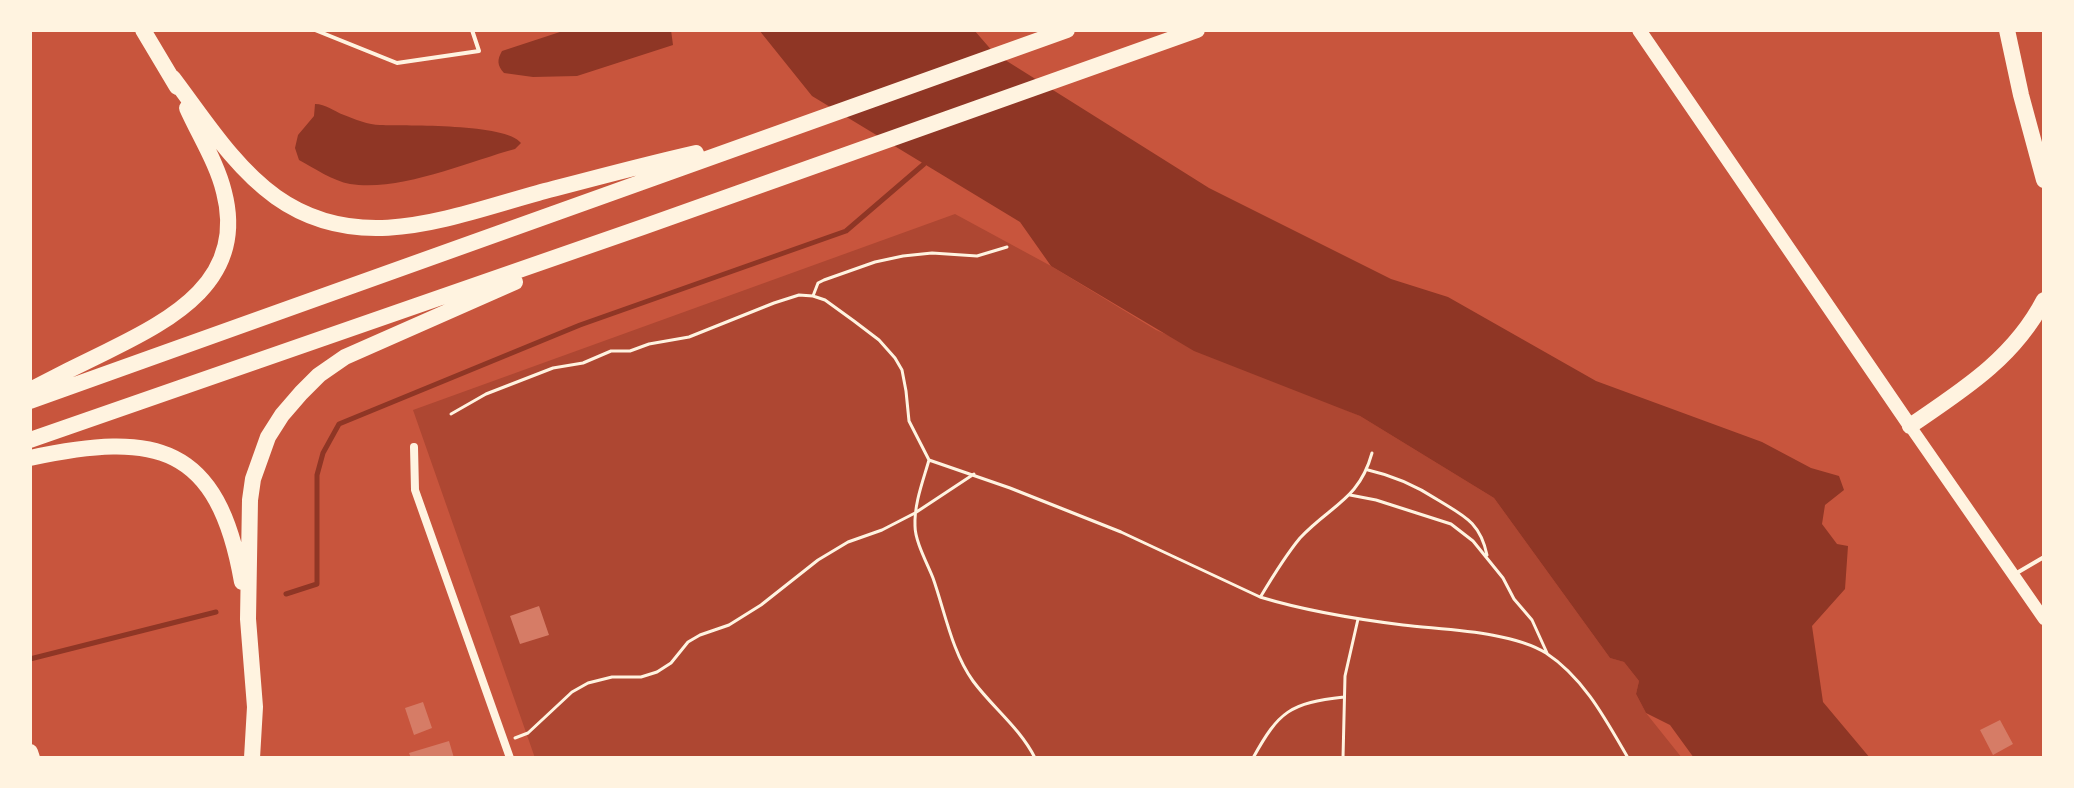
<!DOCTYPE html>
<style>
body{margin:0}
#map{position:relative;width:2074px;height:788px;overflow:hidden;background:#c8553d;font-family:"Fira Sans",sans-serif}
canvas{display:block}
.frame{position:absolute;inset:0;border:32px solid #fff3e0;pointer-events:none}
</style>
<div id="map">
<canvas width="2074" height="788"></canvas>
<div class="frame"></div>
</div>
<script>
const g = document.querySelector('canvas').getContext('2d');
g.lineJoin = 'round';
function fillPath(path, color) { g.fillStyle = color; g.fill(path, 'evenodd'); }
function trace(path, color, width, dash) { g.strokeStyle = color; g.lineWidth = width; g.lineCap = dash ? 'butt' : 'round'; g.setLineDash(dash || []); g.stroke(path); }
const green = new Path2D(`
 M955,214l96,52 105,64 204,86 134,82 116,160 14,4 15,19 -3,13 10,19 36,45h-1147l-122,-348z`);
const water = new Path2D(`
 M566,30h105l2,15 -96,31 -44,1 -29,-4c-7,-8 -7,-13 -2,-22z
 M759,30h215l20,23 215,135 182,91 57,18 148,84 166,61 49,26 28,8 5,14 -19,15 -3,19 15,20 11,2 -3,43 -33,37 11,76 47,56h-176l-24,-33 -24,-12 -10,-19 3,-13 -15,-19 -14,-4 -116,-160 -134,-82 -166,-65 -143,-85 -31,-44 -208,-126z
 M315,104c11,0 18,7 29,11 10,4 25,10 36,10 27,1 126,-2 141,18l-6,6c-48,13 -115,43 -165,35 -17,-3 -36,-16 -51,-24l-4,-12 3,-13 16,-19z`);
const stream = new Path2D(`
 M286,594l31,-10v-109l6,-22 16,-29 241,-99 266,-94 78,-67
 M30,659l186,-47`);
const building = new Path2D(`
 M539,606l10,29 -29,9 -10,-28z
 M423,702l9,26 -18,7 -9,-27z
 M2000,720l13,24 -20,11 -13,-25z
 M449,741l5,17h-43l-2,-5z`);
const path = new Path2D(`
 M813,296l5,-13 6,-3 51,-18 28,-6 29,-3 45,3 30,-9
 M451,414l35,-20 67,-26 30,-5 28,-12h19l19,-7 40,-7 85,-34 25,-8 14,1 12,4 29,21 25,19 16,18 7,12 4,21 3,30 20,39 81,28 111,44 139,65c46,14 95,22 143,28 42,5 108,6 143,28 38,25 60,67 82,105
 M929,460c-6,21 -15,44 -14,66 0,15 12,37 18,52 12,34 19,74 40,103 20,27 47,47 62,77
 M1368,470c27,6 47,15 70,30 26,16 42,22 49,55
 M1350,495l26,5 75,24 22,17 30,37 11,21 18,21 15,33
 M1261,596c12,-20 24,-40 39,-58 31,-33 59,-38 72,-85
 M515,738l13,-5 44,-41 16,-9 24,-6h29l16,-5 14,-9 17,-21 12,-7 29,-10 32,-20 57,-45 30,-18 34,-12 33,-17 59,-39
 M1253,758c26,-47 37,-55 91,-61
 M1343,758l2,-82 13,-57`);
const service = new Path2D(`
 M315,30l82,33 82,-12 -7,-21
 M2015,574l29,-17`);
const minor = new Path2D(`
 M414,447l1,43 95,268`);
const secondary = new Path2D(`
 M1910,426l134,193`);
const primary = new Path2D(`
 M1639,30l271,396`);
const motorway = new Path2D(`
 M143,30l34,57
 M2007,30l14,65 23,85
 M173,78c31,41 61,89 103,119 83,59 174,20 262,-4 53,-14 105,-28 158,-40
 M30,390c25,-13 51,-26 76,-38 67,-33 141,-72 118,-160 -7,-29 -25,-57 -37,-84
 M30,401l1037,-371
 M1910,426c53,-36 104,-68 134,-126
 M30,440l613,-213 554,-197
 M30,458c126,-27 188,-14 212,124
 M30,752l2,6
 M252,758l3,-51 -7,-88 2,-119 3,-21 15,-42 14,-22 19,-22 18,-18 26,-18 170,-75`);
fillPath(green, '#ae4732');
fillPath(water, '#8f3625');
trace(stream, '#8f3625', 5);
fillPath(building, '#d67c66');
trace(path, '#fff3e0', 3);
trace(service, '#fff3e0', 4);
trace(minor, '#fff3e0', 8);
trace(secondary, '#fff3e0', 12);
trace(primary, '#fff3e0', 14);
trace(motorway, '#fff3e0', 16);
</script>
